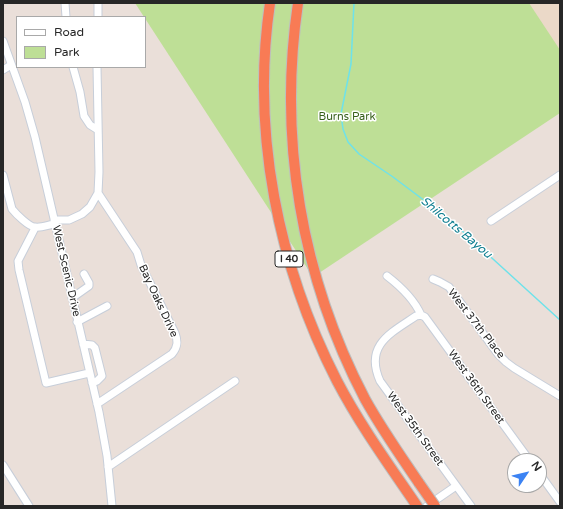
<!DOCTYPE html>
<style>
body{margin:0}
#map{position:relative;width:563px;height:509px;overflow:hidden;background:#eadfd9;font-family:"Varela Round",sans-serif}
canvas{display:block}
.frame{position:absolute;inset:0;border:4px solid #272727;pointer-events:none}
.legend{position:absolute;left:16px;top:16px;width:130px;height:52px;box-sizing:border-box;background:#fff;border:1px solid #a9a9a9;margin:0;padding:5px 7px;list-style:none;font-size:12px;color:#272727}
.legend li{display:flex;align-items:center;gap:8px;height:20px}
.legend b{width:20px;border:1px solid #a9a9a9}
.north{position:absolute;left:507px;top:453px;width:40px;height:40px;box-sizing:border-box;background:#fff;border:1px solid #a9a9a9;border-radius:50%;rotate:55deg;font-size:11px;font-weight:700;line-height:16px;text-align:center;color:#272727}
.north::after{content:'';display:block;margin:auto;width:14px;height:18px;background:#3c83f3;clip-path:polygon(50% 0,100% 100%,50% 72%,0 100%)}
</style>
<div id="map">
<canvas width="563" height="509"></canvas>
<div class="frame"></div>
<ul class="legend">
<li><b style="height:5px;background:#fff"></b>Road</li>
<li><b style="height:11px;background:#bedf96"></b>Park</li>
</ul>
<div class="north">N</div>
</div>
<script>
const g = document.querySelector('canvas').getContext('2d');
g.lineJoin = 'round';
function fillPath(path, color) { g.fillStyle = color; g.fill(path, 'evenodd'); }
function trace(path, color, width, dash) { g.strokeStyle = color; g.lineWidth = width; g.lineCap = dash ? 'butt' : 'round'; g.setLineDash(dash || []); g.stroke(path); }
function write(font, color, halo, rows, align = 'center') {
  g.font = font + ' "Varela Round",sans-serif'; g.lineWidth = 3; g.setLineDash([]); g.textBaseline = 'middle'; g.strokeStyle = halo; g.fillStyle = color; for (const [text, x, y, turn = 0] of rows) {
    g.save(); g.translate(x, y); g.rotate((+turn || 0) * Math.PI / 180); g.textAlign = isNaN(turn) ? turn : align; if (halo) g.strokeText(text, 0, 0); g.fillText(text, 0, 0); g.restore();
  }
}
const education = new Path2D(`
 M521,3h39v68z`);
const green = new Path2D(`
 M135,3h394l31,47v63l-247,164z`);
const stream = new Path2D(`
 M354,3l-3,61 -10,50 2,15 5,13 11,12 34,23 56,42 111,101`);
const minor = new Path2D(`
 M65,3l1,14
 M98,17v-14
 M3,41l22,61 10,35 64,275 8,44 5,50
 M73,67l7,25 4,24 6,9 8,5
 M3,70l8,-5
 M3,175l9,34c4,5 17,18 23,18 6,1 13,-2 19,-3
 M54,220h15l13,-6 8,-7 8,-14 1,-21 -2,-105
 M491,221l69,-46
 M35,228l-17,33 1,9 27,113 43,-10
 M387,276c13,10 27,23 34,39
 M433,279l7,3 9,5 49,67 8,8 8,6 46,28
 M72,298l17,-12v-3l-5,-9
 M421,315l-5,1c-25,17 -52,29 -36,65l91,125
 M421,315l4,2 105,144
 M77,322l30,-16
 M83,344l9,1 3,3 7,28 -5,5 -5,2
 M97,404l75,-50c6,-7 6,-13 3,-21l-34,-68 -4,-13 -39,-59
 M3,465l26,41
 M108,467l127,-86
 M539,473l21,29
 M427,506l29,-20`);
const highway = new Path2D(`
 M270,3c-19,129 8,263 67,378 23,44 52,84 80,125
 M298,3c-20,136 3,274 67,396 16,29 35,56 54,84`);
const highwayBridge = new Path2D(`
 M419,483l16,23`);
const shields = [
 [289,259,28]
];
const shieldNames = [
 ["I 40",289,259]
];
const parkNames = [
 ["Burns Park",347,117]
];
const streetNames = [
 ["West Scenic Drive",66,271,77],
 ["Bay Oaks Drive",158,301,65],
 ["West 37th Place",476,324,52],
 ["West 36th Street",476,387,54],
 ["West 35th Street",415,429,54]
];
const waterNames = [
 ["Shilcotts Bayou",456,228,40]
];
fillPath(education, '#ebd9c8');
fillPath(green, '#bedf96');
trace(stream, '#6ee2ea', 1.5);
trace(minor, '#c7ced9', 9);
trace(highway, '#bebebe', 12);
trace(minor, '#fff', 7);
trace(highway, '#f87b55', 10);
trace(highwayBridge, '#bebebe', 12, []);
trace(highwayBridge, '#f87b55', 10);
for (const [x, y, w] of shields) { const box = new Path2D(); box.roundRect(x - w / 2, y - 8, w, 16, 3); g.fillStyle = '#fff'; g.fill(box); trace(box, '#272727', 1); }
write('bold 10px', '#272727', null, shieldNames);
write('11px', '#38601b', '#fff', parkNames);
write('11px', '#272727', '#fff', streetNames);
write('italic 12px', '#117f91', '#fff', waterNames);
</script>
